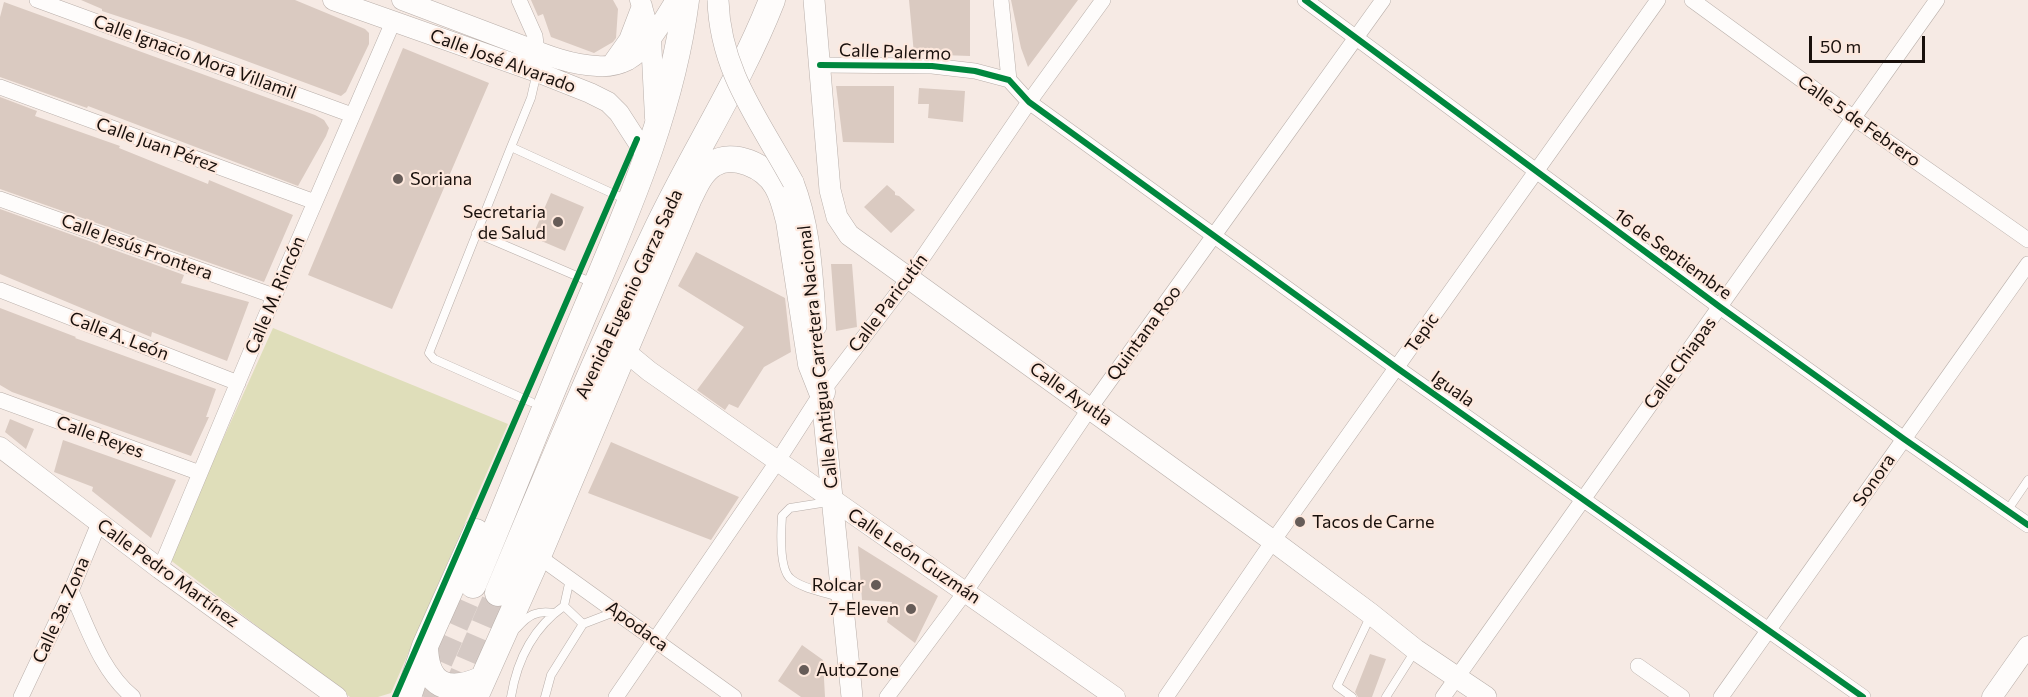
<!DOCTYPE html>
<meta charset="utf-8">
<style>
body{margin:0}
#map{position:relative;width:2028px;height:697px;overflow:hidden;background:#f6eae4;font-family:Commissioner,sans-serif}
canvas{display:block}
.scale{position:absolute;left:1809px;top:36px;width:116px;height:27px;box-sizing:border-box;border:3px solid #19100c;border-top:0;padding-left:8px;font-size:18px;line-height:21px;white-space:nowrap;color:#19100c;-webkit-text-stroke:4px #fde8dd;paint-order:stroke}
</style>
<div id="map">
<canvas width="2028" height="697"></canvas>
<div class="scale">50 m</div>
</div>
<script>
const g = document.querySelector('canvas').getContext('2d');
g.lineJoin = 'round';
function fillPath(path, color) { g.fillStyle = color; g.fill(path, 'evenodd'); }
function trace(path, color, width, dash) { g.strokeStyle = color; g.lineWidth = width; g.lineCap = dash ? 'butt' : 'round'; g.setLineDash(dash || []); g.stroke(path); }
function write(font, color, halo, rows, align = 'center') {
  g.font = font + ' Commissioner,sans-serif'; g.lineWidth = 4.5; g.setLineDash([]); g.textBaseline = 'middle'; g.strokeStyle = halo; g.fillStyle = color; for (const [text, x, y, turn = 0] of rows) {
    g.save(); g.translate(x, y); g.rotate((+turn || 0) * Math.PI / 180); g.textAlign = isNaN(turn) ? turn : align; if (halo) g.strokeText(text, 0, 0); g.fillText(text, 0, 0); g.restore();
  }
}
const green = new Path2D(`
 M273,328l235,96 -117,269 -13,4h-28l-181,-138z`);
const building = new Path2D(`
 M81,0h214l70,29 4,4v11l-23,48 -5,4 -154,-57 -85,-28v-2z
 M531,0h82l5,9 -2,29 -3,4 -19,11 -43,-16 -8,-23 -5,2z
 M909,0h61v56l-56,-2z
 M1011,0h67l-50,67 -7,-19z
 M4,2l311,113 9,5 5,8 -3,8 -28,50 -210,-80 -1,2 -87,-31v-60z
 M403,48l86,35 -97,226 -84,-34z
 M836,86h58v57l-51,-1z
 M919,88l46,3 -2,31 -35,-4 1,-14h-11z
 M0,97l37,14 -2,5 85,30 -1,2 89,36 1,-4 84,35 -29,67 -264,-93z
 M887,185l8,7v3l4,1 16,14 -24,23 -27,-26z
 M551,193l33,14 -19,44 -33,-14z
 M0,209l184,66 -3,8 68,19 -22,59 -75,-29 -1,5 -151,-63z
 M696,252l89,46 6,54 -27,15 -26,41 -9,-4 -4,6 -28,-20 47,-63 -66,-41z
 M831,264h21l5,63 -21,4z
 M0,308l76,29 -1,1 141,51 -10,28h3l-18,39 -179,-64 -12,-7z
 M10,419l24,10 -8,20 -21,-17z
 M63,440l113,40 -25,58 -59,-47 1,-4 -39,-15z
 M611,442l128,55 -28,43 -123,-47z
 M858,546l80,50 -23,47 -28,-21 5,-20 -30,-2z
 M802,645l21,15 2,37h-24l-23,-16z
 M1370,654l16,5 -14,38h-14l-3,-5z`);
const trunkTunnel = new Path2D(`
 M424,697l49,-112
 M453,697l45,-104`);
const service = new Path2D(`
 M511,147l20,-49 6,-26
 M476,233l117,50
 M531,402l-97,-43 -5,-6 82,-206 116,53
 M828,502l-38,6 -8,8c-1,15 -3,54 9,63 10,9 35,14 48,18
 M2007,511l21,-31
 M564,606l19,18
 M517,628c11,-13 20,-18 37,-15
 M511,697c6,-37 22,-69 53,-91l6,-27
 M545,697l6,-22 32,-51 34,-13
 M1352,697l-15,-11 34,-71
 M1386,697l29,-46`);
const minor = new Path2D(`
 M37,0l315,115
 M519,0l16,36 3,24
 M1001,0l8,80
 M1305,0l415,307 184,132 124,86
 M1692,0l162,118 174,122
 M820,65l112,1 43,5 34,9 20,22 368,266 466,329
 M0,87l315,115
 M0,199l274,97
 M0,290l238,93
 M0,400l200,73
 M538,556l196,141
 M160,569l104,-249 129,-298
 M71,591c17,37 30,80 62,106
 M1638,666l44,31
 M21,697l50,-106 28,-68
 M616,697l161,-235 45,-70 86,-113 121,-177 74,-102
 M887,697l79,-106 124,-183 293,-408
 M1166,697l107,-156 385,-541
 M1443,697l494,-697
 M1721,697l307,-433`);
const tertiary = new Path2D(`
 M333,0l204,72 53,21 18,9 11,11 29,45
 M402,0c37,14 74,28 111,42 26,10 55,23 84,24 10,1 21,-1 31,-6 21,-12 35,-40 48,-60
 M640,0l11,38 4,80
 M612,64l17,-24 13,-34
 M626,352l23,19c154,109 311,216 466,326
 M0,447l160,122 177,128
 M1992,697l36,-51`);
const secondary = new Path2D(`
 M814,0l16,190 7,27 12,18 424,306 98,73 45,36 70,47
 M793,182c18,46 19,95 23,144
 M820,378l32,319`);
const trunk = new Path2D(`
 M473,585c39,-93 75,-186 114,-278 42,-100 85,-198 99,-307
 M498,593c50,-120 100,-240 156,-358 37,-79 86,-153 118,-235
 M425,646c1,40 22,49 58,33
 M408,697l17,-51 51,-114
 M475,697l63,-141 151,-358c6,-12 12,-27 24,-34 20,-13 53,2 64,22 6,10 9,23 12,35l22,143 11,28`);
const secondaryBridge = new Path2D(`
 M718,0c2,72 42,121 75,182`);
const cycleway = new Path2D(`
 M1305,0l415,307 184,132 124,86
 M820,65l112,1 43,5 34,9 20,22 368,266 466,329
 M395,697l242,-558`);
const markers = [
 [398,179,6,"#665c58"],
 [558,222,6,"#665c58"],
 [1300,522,6,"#665c58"],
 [876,585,6,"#665c58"],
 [911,609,6,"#665c58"],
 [804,670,6,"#665c58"]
];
const streetNames = [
 ["Calle Palermo",895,52,2],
 ["Calle Ignacio Mora Villamil",195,57,20],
 ["Calle José Alvarado",503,61,20],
 ["Calle 5 de Febrero",1859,121,35],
 ["Calle Juan Pérez",157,145,20],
 ["Calle Jesús Frontera",137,247,20],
 ["16 de Septiembre",1673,254,36],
 ["Avenida Eugenio Garza Sada",629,294,-65],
 ["Calle M. Rincón",275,295,-67],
 ["Calle Paricutín",888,303,-53],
 ["Quintana Roo",1144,333,-54],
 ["Tepic",1422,333,-55],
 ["Calle A. León",119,336,21],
 ["Calle Antigua Carretera Nacional",818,357,-96],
 ["Calle Chiapas",1680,363,-54],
 ["Iguala",1453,389,35],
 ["Calle Ayutla",1071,394,35],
 ["Calle Reyes",100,437,20],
 ["Sonora",1874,480,-55],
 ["Calle León Guzmán",914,556,34],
 ["Calle Pedro Martínez",168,573,36],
 ["Calle 3a. Zona",61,610,-66],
 ["Apodaca",637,626,36]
];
const poiNames = [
 ["Soriana",410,179],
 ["Secretaria",546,212,"right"],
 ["de Salud",546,233,"right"],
 ["Tacos de Carne",1312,522],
 ["Rolcar",864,585,"right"],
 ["7-Eleven",899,609,"right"],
 ["AutoZone",816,670]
];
fillPath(green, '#dfdeba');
fillPath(building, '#dacac1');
trace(trunkTunnel, '#d5c9c4', 26, [26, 13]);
trace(service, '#b8aea9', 9);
trace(minor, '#b8aea9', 16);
trace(tertiary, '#b8aea9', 21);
trace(secondary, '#b8aea9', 22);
trace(trunk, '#b8aea9', 27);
trace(service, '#fefcfb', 8);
trace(minor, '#fefcfb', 15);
trace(tertiary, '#fefcfb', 20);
trace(secondary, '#fefcfb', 21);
trace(trunk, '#fefcfb', 26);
trace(secondaryBridge, '#b8aea9', 22, []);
trace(secondaryBridge, '#fefcfb', 21);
trace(cycleway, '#00873e', 6);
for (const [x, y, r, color] of markers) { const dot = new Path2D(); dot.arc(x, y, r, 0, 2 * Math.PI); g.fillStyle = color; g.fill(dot); trace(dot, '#fde8dd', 2); }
write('18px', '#19100c', '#fde8dd', streetNames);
write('18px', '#19100c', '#fde8dd', poiNames, 'left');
</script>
